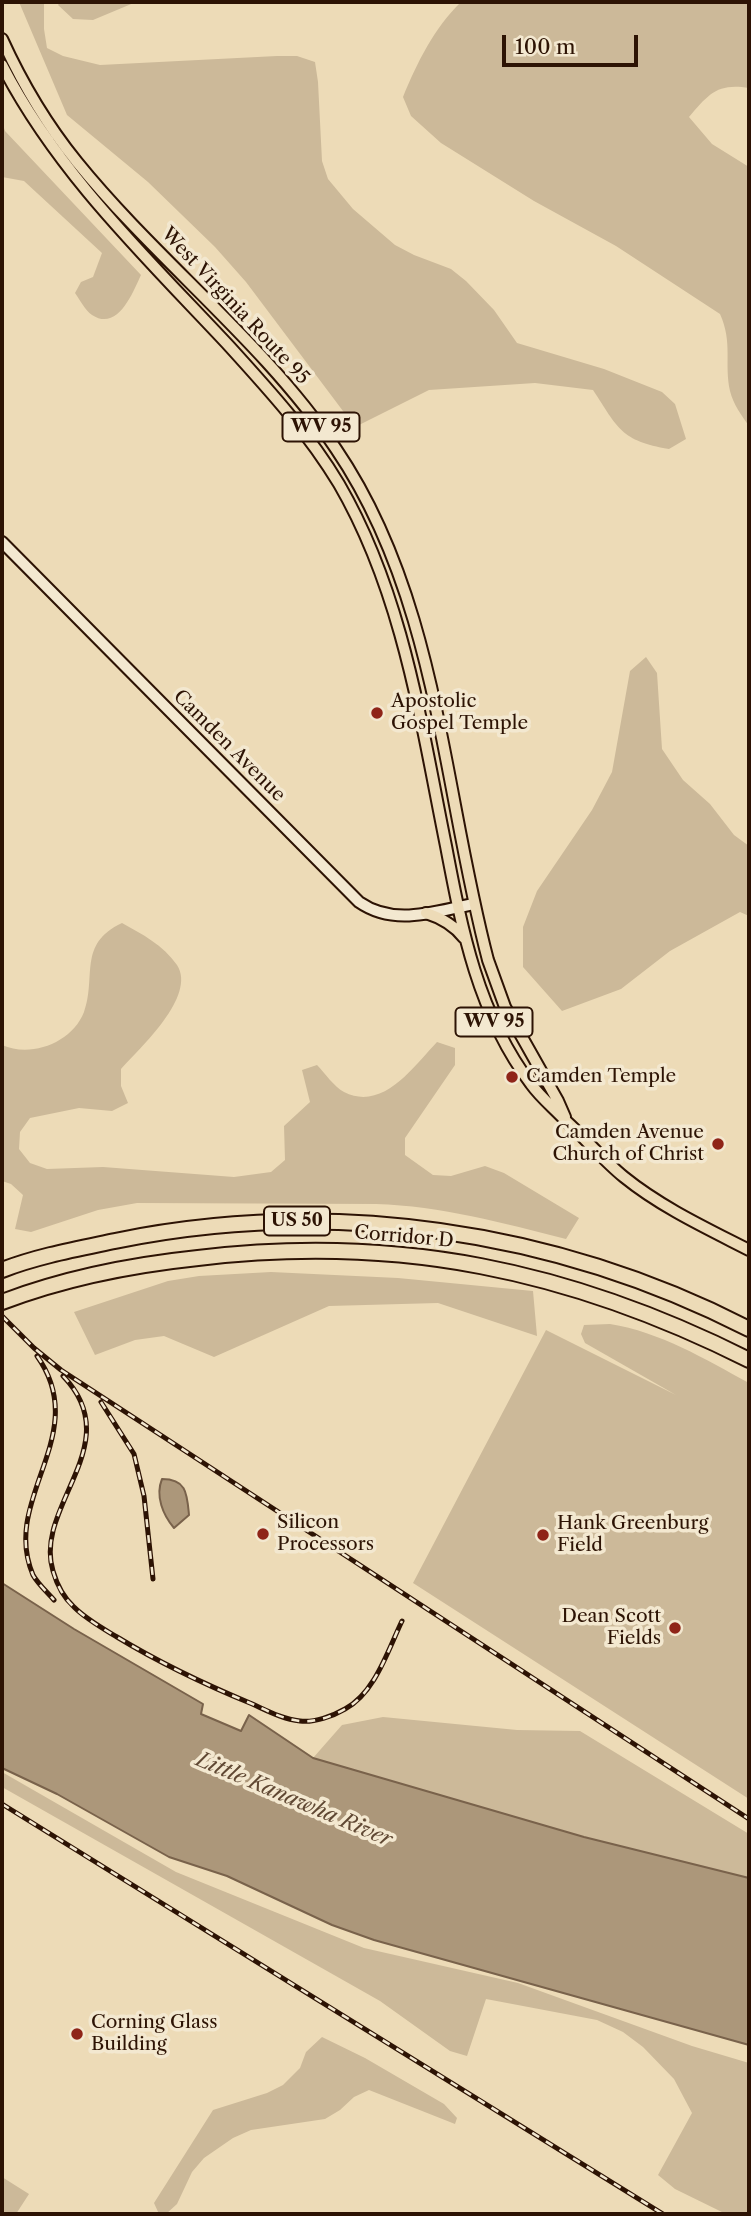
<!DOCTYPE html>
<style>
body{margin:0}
#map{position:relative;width:751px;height:2216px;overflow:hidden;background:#eddbb7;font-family:"Libre Caslon Text",serif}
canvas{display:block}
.frame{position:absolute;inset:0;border:4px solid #2d1304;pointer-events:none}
.scale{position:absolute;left:502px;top:35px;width:136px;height:32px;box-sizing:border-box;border:4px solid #2d1304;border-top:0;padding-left:9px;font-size:21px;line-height:24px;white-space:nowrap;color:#2d1304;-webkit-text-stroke:5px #f3e8d0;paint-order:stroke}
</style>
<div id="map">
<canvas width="751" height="2216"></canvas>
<div class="frame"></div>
<div class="scale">100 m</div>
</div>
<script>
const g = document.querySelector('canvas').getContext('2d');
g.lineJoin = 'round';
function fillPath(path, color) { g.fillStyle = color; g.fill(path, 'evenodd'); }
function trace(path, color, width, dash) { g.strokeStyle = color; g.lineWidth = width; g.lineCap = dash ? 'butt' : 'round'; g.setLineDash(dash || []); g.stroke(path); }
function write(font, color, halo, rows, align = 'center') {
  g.font = font + ' "Libre Caslon Text",serif'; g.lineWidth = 7; g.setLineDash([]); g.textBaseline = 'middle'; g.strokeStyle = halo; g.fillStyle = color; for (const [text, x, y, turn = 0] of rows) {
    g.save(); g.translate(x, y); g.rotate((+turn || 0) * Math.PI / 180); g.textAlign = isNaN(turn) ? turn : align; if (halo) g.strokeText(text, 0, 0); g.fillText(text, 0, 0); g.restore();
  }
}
const green = new Path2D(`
 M19,2h25v27l3,19 16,8 37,9 177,-9h20l18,6 3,20 4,79 6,18 25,30 42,36 19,10 37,14 15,12 28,29 23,33 87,26 58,23 13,12 11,35 -17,10c-48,-8 -51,-21 -76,-59l-58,-7 -106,7 -74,37 -109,-145 -31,-35 -67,-65 -81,-67z
 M60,2h76l-43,18 -20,-1 -15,-14z
 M461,2h288v86c-32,-5 -40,6 -60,29l23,27 37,23v259c-7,-10 -16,-22 -19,-35 -6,-28 3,-48 -10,-77l-104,-68 -82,-45 -93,-58 -30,-27 -8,-19c14,-34 31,-69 58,-95z
 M2,122l3,9 136,144c-8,17 -23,57 -49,40 -7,-5 -12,-15 -17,-22l6,-11 12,-5 9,-24 -78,-72 -22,-4z
 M646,657l11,16 5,76 21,31 27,24 24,31 15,11v70l-9,-4 -70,39 -49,38 -59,22 -39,-44v-40l14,-36 55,-81 20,-38 18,-101z
 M122,923c20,11 41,22 55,42 20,31 -37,83 -56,104v17l7,17 -16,8 -33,-3 -49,10 -10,14 -1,17 11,14 17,6 56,-2 131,10 37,-5 14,-12 -1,-34 26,-24 -8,-32 15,-5c8,8 17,22 27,27 39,20 70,-26 93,-50l18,6v17l-50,73v17l28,20 18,1 34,-10 19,7 75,45 -13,21c-63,-16 -125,-33 -190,-35l-239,-1 -39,7 -67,22 -16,-3 8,-34 -12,-11 -9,-3v-136c29,13 70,-2 82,-33 13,-35 -7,-68 38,-89z
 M271,1272l127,6 135,13 4,45 -99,-33 -109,3 -115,51 -50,-21 -29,4 -40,15 -21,-43 94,-31 31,-5z
 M610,1324c50,8 95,35 139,59v52h-2l2,2v362l-336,-216 133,-253 130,65 -91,-52 -4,-9 3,-9z
 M383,1717l134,13 63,1 169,103v44l-165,-41 -271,-79 29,-33z
 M2,1772l174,100 188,76 154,35 174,63 57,17v151h-23l-51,-25 -17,-14 34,-62 -18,-34 -31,-32 -20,-15 -26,-12 -111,-21 -19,57 -17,-5 -70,-50 -378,-214z
 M322,2037l43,21 79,46 13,14 -2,6 -86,-34 -15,7 -14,13 -15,9 -74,11 -18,8 -29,20 -12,14 -15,32 -11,10h-7l-5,-11 59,-93 54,-17 16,-8 17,-17 6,-16z
 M2,2177l27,17 -13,20h-14z`);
const water = new Path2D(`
 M162,1479c25,0 25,15 27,36l-15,13c-11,-13 -19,-32 -12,-49z
 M2,1583l72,46 129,75 -2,10 40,17 8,-16 64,43 271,79 165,41v167l-375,-105 -42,-15 -105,-49 -58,-19 -112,-63 -55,-26z`);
const secondary = new Path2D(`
 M2,542l357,360c36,25 76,9 115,2`);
const primary = new Path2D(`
 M2,39c20,44 45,86 75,123 81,100 187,180 259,287 102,150 107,341 152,511l17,47 53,94 7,16
 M2,65c56,109 146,194 228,282 40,44 79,87 109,137 64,110 82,239 107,362 16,84 32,168 85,238 10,14 23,24 35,37 20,18 36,38 58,56 37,30 82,51 125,73
 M426,913c16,5 28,12 38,25`);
const highway = new Path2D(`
 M2,1270c36,-14 75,-21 113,-29 215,-44 439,-12 634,88
 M2,1302c63,-24 129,-37 196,-44 200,-24 372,12 551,102`);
const rail = new Path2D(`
 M2,1316l32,32 27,22 688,449
 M37,1356c56,79 -37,142 -4,219 5,9 14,17 21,25
 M63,1376c66,68 -30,130 -10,195 4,14 10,26 21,36 12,12 28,21 43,30 43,26 87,47 133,66 16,7 32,16 50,18 14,2 33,-5 45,-12 30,-16 43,-59 57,-88
 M101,1402l33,52 10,42 9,83
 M2,1804l661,410`);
const markers = [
 [377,713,7,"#8f2418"],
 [512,1077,7,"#8f2418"],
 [718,1144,7,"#8f2418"],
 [263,1534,7,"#8f2418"],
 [543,1535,7,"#8f2418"],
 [675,1628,7,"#8f2418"],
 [77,2034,7,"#8f2418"]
];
const shields = [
 [321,427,77],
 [494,1022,77],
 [297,1221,66]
];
const shieldNames = [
 ["WV 95",321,427],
 ["WV 95",494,1022],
 ["US 50",297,1221]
];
const streetNames = [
 ["West Virginia Route 95",235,306,47],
 ["Camden Avenue",229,746,45],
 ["Corridor D",404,1237,5]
];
const poiNames = [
 ["Apostolic",391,702],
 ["Gospel Temple",391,724],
 ["Camden Temple",526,1077],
 ["Camden Avenue",704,1133,"right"],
 ["Church of Christ",704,1155,"right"],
 ["Silicon",277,1523],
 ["Processors",277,1545],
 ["Hank Greenburg",557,1524],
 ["Field",557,1546],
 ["Dean Scott",661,1617,"right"],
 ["Fields",661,1639,"right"],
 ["Corning Glass",91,2023],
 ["Building",91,2045]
];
const waterNames = [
 ["Little Kanawha River",294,1800,23]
];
fillPath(green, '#ccb999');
fillPath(water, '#ac977a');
trace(water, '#79624b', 2);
trace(secondary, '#2d1304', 14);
trace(primary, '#2d1304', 14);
trace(highway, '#2d1304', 18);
trace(secondary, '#f3e8d0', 10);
trace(primary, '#eddbb7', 10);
trace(highway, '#eddbb7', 14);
trace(rail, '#2d1304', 5);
trace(rail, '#f3e8d0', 2.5, [8]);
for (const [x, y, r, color] of markers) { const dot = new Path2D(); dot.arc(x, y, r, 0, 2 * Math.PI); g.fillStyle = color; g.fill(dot); trace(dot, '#f3e8d0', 2.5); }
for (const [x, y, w] of shields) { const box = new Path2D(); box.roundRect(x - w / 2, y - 14.5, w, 29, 5); g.fillStyle = '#f3e8d0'; g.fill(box); trace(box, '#2d1304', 2); }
write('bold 18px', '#2d1304', null, shieldNames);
write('19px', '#2d1304', '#f3e8d0', streetNames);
write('19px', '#2d1304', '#f3e8d0', poiNames, 'left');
write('italic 21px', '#604833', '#f3e8d0', waterNames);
</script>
